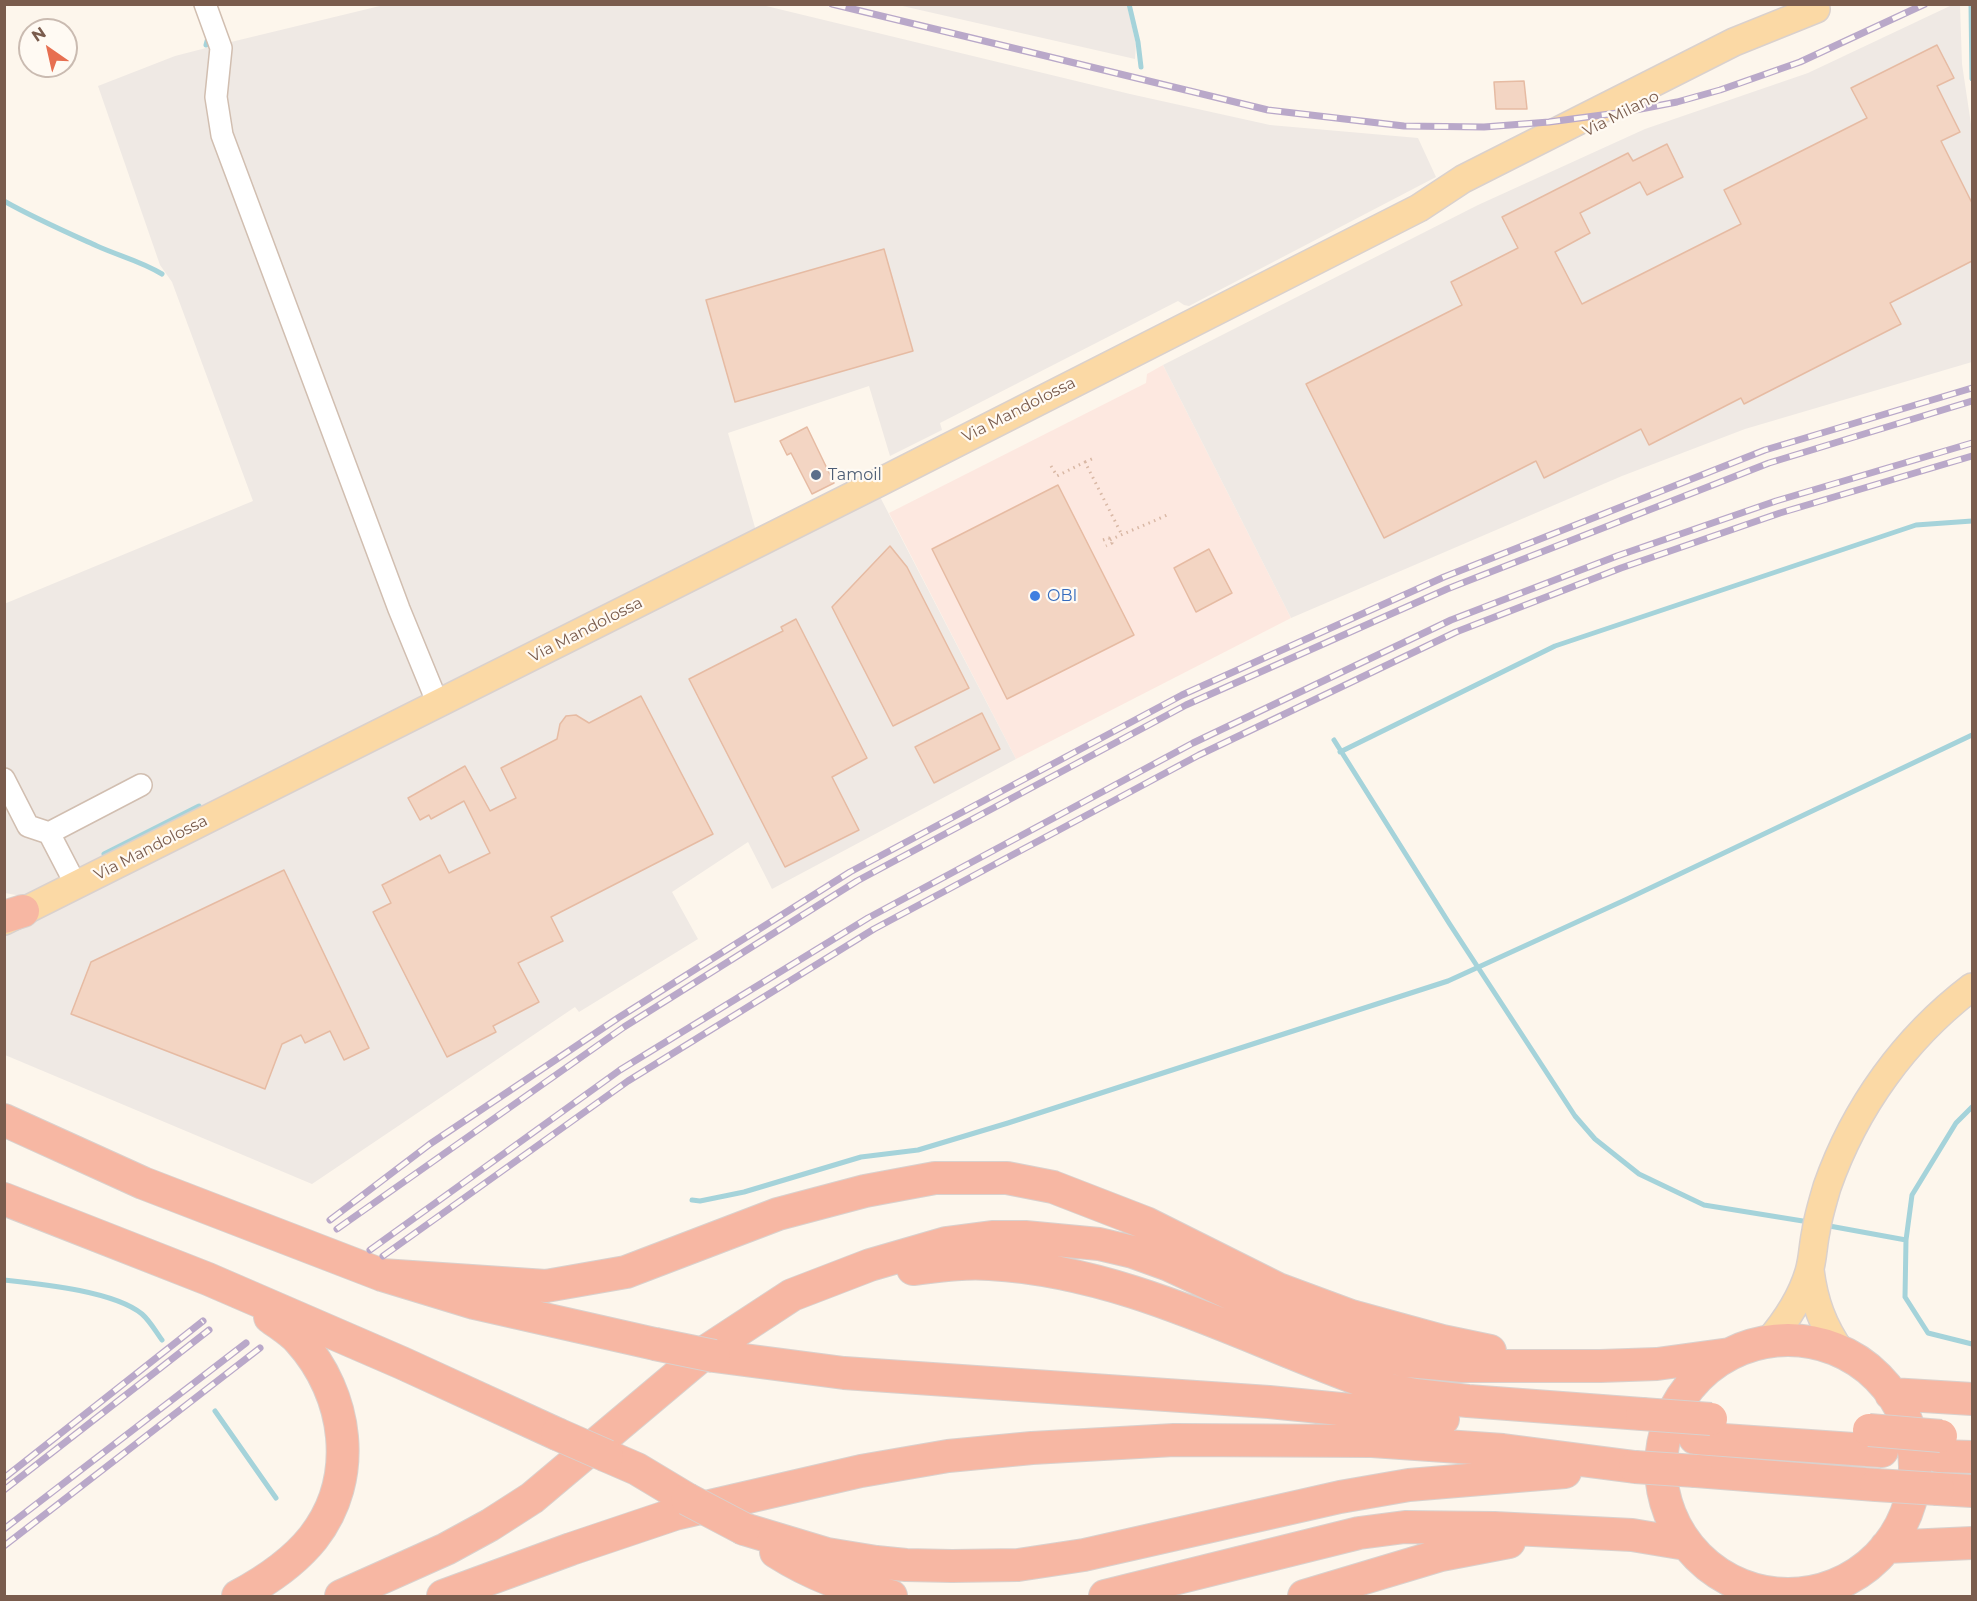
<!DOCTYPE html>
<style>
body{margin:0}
#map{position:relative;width:1977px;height:1601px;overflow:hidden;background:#fdf6ec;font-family:Montserrat,sans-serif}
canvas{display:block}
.frame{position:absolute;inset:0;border:6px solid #7a5c4d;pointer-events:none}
.north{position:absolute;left:18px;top:18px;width:60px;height:60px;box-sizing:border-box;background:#fffaf3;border:2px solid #cabbb1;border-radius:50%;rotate:326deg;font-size:16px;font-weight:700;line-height:24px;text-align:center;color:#7a5c4d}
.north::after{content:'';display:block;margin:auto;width:21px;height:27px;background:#e76f51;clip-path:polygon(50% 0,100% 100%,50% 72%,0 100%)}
</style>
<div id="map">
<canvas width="1977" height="1601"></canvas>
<div class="frame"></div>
<div class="north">N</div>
</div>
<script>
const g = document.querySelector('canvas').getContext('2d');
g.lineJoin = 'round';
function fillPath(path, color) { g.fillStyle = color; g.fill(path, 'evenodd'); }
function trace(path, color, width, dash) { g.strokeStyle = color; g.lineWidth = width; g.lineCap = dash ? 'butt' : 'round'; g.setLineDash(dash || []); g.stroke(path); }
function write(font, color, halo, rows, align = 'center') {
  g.font = font + ' Montserrat,sans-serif'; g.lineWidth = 4.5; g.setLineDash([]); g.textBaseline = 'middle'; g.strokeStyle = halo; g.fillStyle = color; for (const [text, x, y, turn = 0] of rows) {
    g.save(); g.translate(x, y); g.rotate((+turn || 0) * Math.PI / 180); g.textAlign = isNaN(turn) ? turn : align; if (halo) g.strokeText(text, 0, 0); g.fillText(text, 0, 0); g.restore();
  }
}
const commercial = new Path2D(`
 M1163,365l128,253 -275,141 -127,-246 257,-130 1,-9z`);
const industrial = new Path2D(`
 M384,5h378l368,89 140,31 148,13 18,39 -247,129 -5,-1 -6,-4 -238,122 2,7 -52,26 -21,-70 -141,47 28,98 -316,159 -207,-549 -8,-40 6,-59z
 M898,5h229l9,39 -1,15z
 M1952,5h8l2,59 10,67v231l-227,67 -123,47 -331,142 -128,-253 315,-160 167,-76 163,-56z
 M210,47l-1,62 218,587 -400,201 -22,-4 -1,-289 249,-103 -81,-219 -12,-17 -62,-179 77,-30z
 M878,493l138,266 -244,130 -24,-47 -76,50 26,47 -119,73 -4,-5 -263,177 -307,-129v-122z`);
const stream = new Path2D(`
 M1129,4l9,38 3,25
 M1971,4l1,75
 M206,45l3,-11
 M4,201c30,17 62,31 93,45 22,10 44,15 65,28
 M1334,740l115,183 126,193 20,23 44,35 65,31 105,17
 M1340,752l215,-106 361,-121 56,-4
 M104,854l95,-48
 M692,1200l8,1 44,-9 117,-35 57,-7 90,-27 440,-142 177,-81 347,-165
 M1824,1225l82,15 -1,57 23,36 44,11
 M1906,1240l6,-45 44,-72 16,-16
 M4,1280c37,4 110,11 138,34 8,7 14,18 20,26
 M215,1411l61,87`);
const building = new Path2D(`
 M1937,45l17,33 -17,8 23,46 -19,9 31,62v58l-82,42 11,21 -157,80 -3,-6 -92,47 -8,-16 -97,49 -8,-17 -152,77 -78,-154 156,-79 -11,-23 67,-34 -16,-31 126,-64 5,8 34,-17 16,33 -36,18 -7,-13 -60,31 10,20 -35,19 27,52 159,-80 -17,-34 143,-72 -16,-30z
 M1524,81l3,28h-31l-2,-27z
 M884,249l29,102 -178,51 -29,-102z
 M807,427l27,56 -22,11 -21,-41 -4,2 -7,-14z
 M1058,485l76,150 -127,64 -75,-150z
 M890,546l17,21 62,121 -76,38 -61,-119z
 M1209,549l23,44 -36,19 -22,-44z
 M796,619l71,139 -35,19 27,53 -74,37 -96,-188 94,-48 -2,-4z
 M641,696l72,138 -162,83 12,24 -45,22 21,39 -46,24 3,6 -49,25 -74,-145 18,-9 -9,-18 58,-30 9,18 41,-20 -26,-52 -33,18 -2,-4 -9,5 -12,-22 57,-32 25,45 26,-13 -15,-30 56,-29 3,-15 6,-8 10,-1 13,8z
 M982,713l18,36 -66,34 -19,-36z
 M284,870l85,178 -25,12 -14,-29 -25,12 -4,-8 -19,9 -17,45 -194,-75 20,-52z`);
const path = new Path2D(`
 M1085,462l9,-4
 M1051,466l6,10 28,-14 37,73
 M1103,540l6,-2 3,5 -6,3
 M1110,540c19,-9 38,-16 57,-25`);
const minor = new Path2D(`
 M205,4l16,44 -5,49 6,38 177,474 39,95
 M4,779l24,47 21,7
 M76,885l-27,-52 92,-48`);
const major = new Path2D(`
 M4,921l874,-438 541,-275 44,-29 271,-137 82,-33
 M1810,1270c4,32 13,56 31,82
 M1768,1342c18,-21 33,-43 41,-70 4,-13 4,-28 7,-41 2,-14 7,-30 11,-44 28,-80 78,-149 145,-200`);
const highway = new Path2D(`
 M4,917l19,-6
 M4,1120l139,63 239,92 92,28 181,41
 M4,1199l204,80 194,84 155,71
 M913,1269c25,-3 51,-7 77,-5 143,8 266,81 399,126l26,5 53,6 174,13
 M382,1275l164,11 80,-14 152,-58 87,-23 70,-13h72l46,9 93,36 132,66 73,27 91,25 48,10
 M1661 1467a127 127 0 1 1 254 0a127 127 0 1 1-254 0Z
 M714,1356l130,17 425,29 174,17
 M1891,1394l81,5
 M1695,1438l187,13
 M607,1456l30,13 50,30
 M1938,1456l34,1
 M1696,1471l180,14
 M1938,1489l34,2
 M744,1529l83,25 49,8 30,3 46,1 66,-1 66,-10 256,-58 69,-12 156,-13
 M1886,1547l86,-4
 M776,1552c33,21 76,39 115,44
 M238,1596c28,-15 55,-33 75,-58 47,-60 35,-144 -14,-198 -8,-9 -20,-16 -29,-23
 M341,1596l105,-47 44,-24 42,-27 176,-148 84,-55 78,-30 76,-22 46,-6h33l74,7 34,8 36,13 134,62 41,17 35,11 29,6 55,5h137l57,-2 73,-10
 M443,1596l128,-47 104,-35 186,-43 87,-15 84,-8 142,-8 198,1 131,9 132,17
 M1105,1596l254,-63 46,-6 89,1 138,7 54,9
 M1304,1596l137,-41 68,-13`);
const rail = new Path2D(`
 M832,4l436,106 136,16 80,1 65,-5 76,-10 52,-10 43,-12 80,-28 125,-58
 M330,1220l100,-76 188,-126 232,-146 332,-177 262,-118 321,-127 207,-62
 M337,1229l287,-202 233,-146 329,-176 261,-116 322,-126 203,-62
 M370,1250l250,-180 248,-152 325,-175 258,-123 166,-64 159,-55 196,-58
 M383,1256l245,-175 246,-152 325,-174 257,-123 165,-64 159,-55 192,-57
 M4,1478l199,-157
 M4,1490l205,-160
 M4,1529l242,-186
 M4,1546l256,-198`);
const highwayBridge = new Path2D(`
 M655,1344l59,12
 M1642,1414l69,5
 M1869,1430l72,6
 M557,1434l50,22
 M1635,1467l61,4
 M1876,1485l62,4
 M687,1499l57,30`);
const markers = [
 [816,475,6,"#5c6f8a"],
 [1035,596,6,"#3f7fe0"]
];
const streetNames = [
 ["Via Milano",1621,114,-27],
 ["Via Mandolossa",1019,410,-27],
 ["Via Mandolossa",586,630,-27],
 ["Via Mandolossa",151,848,-27]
];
const serviceNames = [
 ["Tamoil",828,475]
];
const shopNames = [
 ["OBI",1047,596]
];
fillPath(commercial, '#fde8e0');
fillPath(industrial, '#efe9e4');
trace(stream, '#a5d3da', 5);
fillPath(building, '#f3d5c3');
trace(building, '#e6bba3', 1.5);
trace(minor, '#d1beb0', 24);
trace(major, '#dad1cd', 30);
trace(highway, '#dad1cd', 34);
trace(path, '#d9b8a5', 3, [1.5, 4.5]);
trace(minor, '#fff', 21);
trace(major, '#fbd9a5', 27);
trace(highway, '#f7b7a3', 32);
trace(rail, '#b9a8c9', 7);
trace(rail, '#fffaf3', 4.5, [14]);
trace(highwayBridge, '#dad1cd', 34, []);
trace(highwayBridge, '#f7b7a3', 32);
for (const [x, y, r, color] of markers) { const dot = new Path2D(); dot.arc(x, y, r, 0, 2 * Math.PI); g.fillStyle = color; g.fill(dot); trace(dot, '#fffaf3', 2); }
write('16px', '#7a5c4d', '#fffaf3', streetNames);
write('16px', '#4e5e75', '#fffaf3', serviceNames, 'left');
write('16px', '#366cbe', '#fffaf3', shopNames, 'left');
</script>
